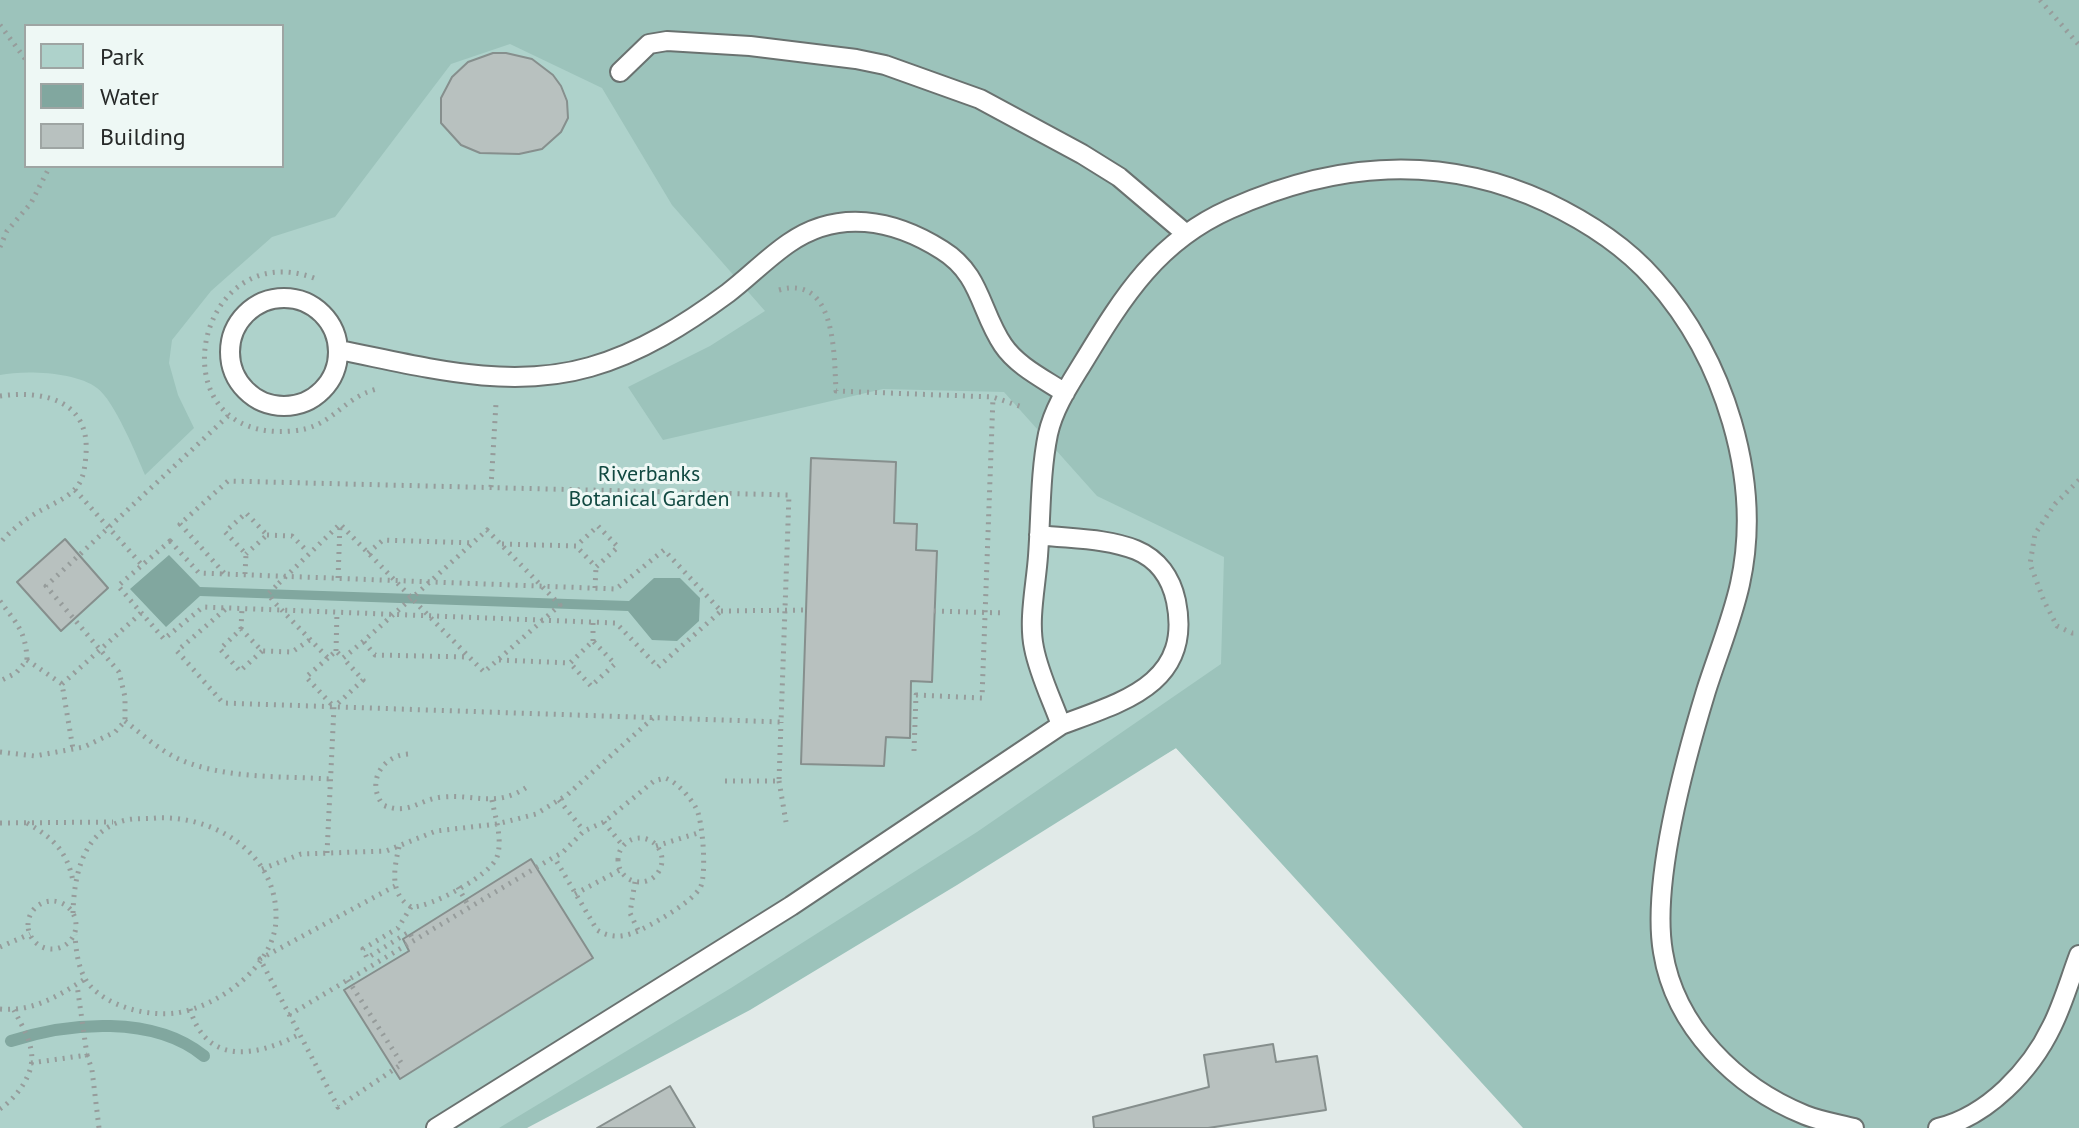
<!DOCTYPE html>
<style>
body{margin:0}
#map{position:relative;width:2079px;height:1128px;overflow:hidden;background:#e1eae8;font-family:"PT Sans",sans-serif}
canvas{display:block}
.legend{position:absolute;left:24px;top:24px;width:260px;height:144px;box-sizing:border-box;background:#eef8f5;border:2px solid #9ea5a3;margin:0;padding:10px 14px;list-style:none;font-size:24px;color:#262928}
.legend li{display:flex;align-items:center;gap:16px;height:40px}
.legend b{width:40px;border:2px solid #9ea5a3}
</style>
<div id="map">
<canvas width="2079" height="1128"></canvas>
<ul class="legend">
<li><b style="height:22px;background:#aed2cb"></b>Park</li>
<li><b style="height:22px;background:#81a79f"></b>Water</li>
<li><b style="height:22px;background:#b8c1bf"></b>Building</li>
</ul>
</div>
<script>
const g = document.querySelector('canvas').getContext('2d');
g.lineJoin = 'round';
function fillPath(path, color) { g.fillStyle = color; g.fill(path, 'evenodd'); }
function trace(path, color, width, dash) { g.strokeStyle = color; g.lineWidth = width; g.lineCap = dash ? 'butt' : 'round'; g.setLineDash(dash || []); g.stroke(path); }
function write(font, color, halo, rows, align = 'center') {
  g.font = font + ' "PT Sans",sans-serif'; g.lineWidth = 6; g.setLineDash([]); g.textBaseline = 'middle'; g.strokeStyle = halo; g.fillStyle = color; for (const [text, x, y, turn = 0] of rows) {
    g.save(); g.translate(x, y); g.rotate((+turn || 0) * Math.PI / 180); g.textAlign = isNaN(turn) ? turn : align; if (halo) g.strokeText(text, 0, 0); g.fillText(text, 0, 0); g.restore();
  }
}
const green = new Path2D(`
 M0,0h2079v1128l-600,-51 -303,-329 -664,380h-512zM26,26h256v140h-256z`);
const forest = new Path2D(`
 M0,0h2079v1128h-556l-347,-380 -219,137 -207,125 -223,118h-28l232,-140 246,-156 244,-168 3,-107 -127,-61 -93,-104 -121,-3 -220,51 -35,-53 82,-41 55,-35 -93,-106 -70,-117 -92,-44 -59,20 -116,153 -63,20 -61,54 -39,49 -3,23 9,32 16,33 -49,47c-8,-19 -31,-75 -48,-87 -21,-16 -72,-18 -97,-13zM26,26h256v140h-256z`);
const water = new Path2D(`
 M169,555l31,32 429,14 25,-23h26l20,20 -1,23 -22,20 -25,-1 -24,-29 -428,-15 -34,31 -36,-38z`);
const stream = new Path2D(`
 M11,1041c58,-19 143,-26 193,15`);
const building = new Path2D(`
 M493,53h13l26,6 21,16 8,11 6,15 1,17 -7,14 -19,17 -23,5 -39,-1 -19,-8 -20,-22v-25l11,-21 16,-15z
 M811,458l85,4 -2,61 23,1 -1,26 21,1 -5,131 -21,-1 -1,57 -24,-1 -2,29 -83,-2z
 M65,539l43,49 -47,43 -44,-49z
 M531,859l62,99 -193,121 -56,-89 65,-39 -6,-12z
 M1273,1044l3,18 41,-6 9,54 -118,18h-114l-1,-11 116,-30 -5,-32z
 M670,1086l25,42h-98z`);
const path = new Path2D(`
 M2040,0l39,45
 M0,25l26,35
 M0,247l7,-16 24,-28 19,-37
 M314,278c-120,-44 -161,165 -22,153 41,-3 49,-33 85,-42
 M779,290c57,-16 55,64 57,101l157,6 32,11
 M0,396c43,-6 90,4 86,58 -1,12 -2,26 -11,35 -9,10 -25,16 -37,23 -14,8 -27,18 -38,31
 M2079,480l-24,24 -20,30 -5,30 14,37 13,25 15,7h7
 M491,487l5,-84
 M75,490l67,75
 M267,535l25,1 14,14
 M170,541l29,32 417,16 48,-39 57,61 -63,56 -42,-44 -413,-16 -39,32 -46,-53z
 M502,544l74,2 22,-20 20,21 -22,20 -20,-21
 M368,553l15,-13 90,3
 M224,573l-44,-49 48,-43 561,14 -8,227 -558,-19 -46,-52 51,-44
 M245,574l1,-20 -21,-22 21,-19 21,22 -21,19
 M338,578l2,-53
 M276,586l-8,8 6,8 54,56 8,-7 7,7c24,-19 46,-40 69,-60l75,-68 73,75 -76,67 -63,-64c-27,-29 -54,-56 -81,-84l-64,62
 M595,588l1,-21
 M0,601c16,22 26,30 27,59l-11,13 -16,8
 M721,611l85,-1
 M934,611l71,2
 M241,629l1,-21
 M593,641v-19
 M364,642l11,13 93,2
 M262,651l-22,20 -20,-22 21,-20 21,22 30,1 19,-13
 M336,651l1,-39
 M328,658l-22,19 27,29
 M27,660l35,24 11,65
 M499,660l71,3 23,-22 22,23 -24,22 -21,-23
 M62,684l79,-71
 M125,721c18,14 35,30 56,39 45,19 101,16 149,19
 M914,751l2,-56 66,3 11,-301
 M0,752l35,4 49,-9 31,-15 10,-11v-24l-6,-25 -73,-86 182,-170
 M408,754c-27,2 -42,29 -25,51 27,11 35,-6 60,-8 33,-3 53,11 84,-10
 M725,781h54l2,-59
 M779,781l7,41
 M559,800l25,31
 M604,822l19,24
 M0,823l113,-1
 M27,823c26,15 40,28 46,58
 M618 860a22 22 0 1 1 44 0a22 22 0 1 1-44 0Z
 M656,846l45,-14
 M399,847c-5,22 -10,47 12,60 19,1 80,-32 86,-50 6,-18 -2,-40 -5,-57
 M327,853l7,-146 29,-27 -20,-22
 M262,869l39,-15 85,-3 50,-20 61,-7 39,-10 31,-19 86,-77
 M635,882l-5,31 8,17
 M458,887l11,20
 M575,894l45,-24
 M28 925a24 24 0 1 1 48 0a24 24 0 1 1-48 0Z
 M411,907l-13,21 -35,21 4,9 42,-26 5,9
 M73,913c1,-38 10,-83 53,-93 10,-2 20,-1 30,-2 59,-3 122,36 120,101 -1,47 -58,88 -100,94 -29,4 -71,-7 -89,-31 -9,-14 -11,-31 -12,-47
 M0,947l30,-13
 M348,980l54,84 -64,43 -78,-148 135,-73
 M0,1009c33,3 58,-13 85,-30
 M190,1009c17,58 68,47 110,25
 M289,1015l265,-158 8,-4 22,-22 20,-9 50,-41 11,-3c12,4 25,19 31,30 7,12 11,69 4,80 -9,15 -51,39 -67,45 -13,5 -25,4 -36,-3l-43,-73
 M87,1055l5,15 7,58
 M31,1063l56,-8 -10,-70
 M0,1109c17,-12 36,-36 31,-59 -2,-13 -11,-28 -17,-40`);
const lane = new Path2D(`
 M620,72l29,-28 18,-3 83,5 106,13 29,6 95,34 102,55 37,23 66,56
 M230 352a54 54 0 1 1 108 0a54 54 0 1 1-108 0Z
 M339,350c82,16 168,41 251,17 50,-14 96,-43 138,-74 21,-16 39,-35 61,-50 49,-34 104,-24 153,7 39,24 38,61 61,95 14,21 41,34 62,48
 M1039,535c32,4 67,3 97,15 22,9 35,28 40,51 17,83 -54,101 -115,124
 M436,1128l355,-222 270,-181c-9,-25 -22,-51 -27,-77 -6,-28 2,-63 4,-92 3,-40 2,-83 10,-122 6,-27 22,-50 36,-73 40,-66 74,-120 146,-152 105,-47 210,-56 316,-7 40,19 79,44 108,77 70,78 109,201 86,305 -8,36 -23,72 -34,107 -21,69 -55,191 -43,261 12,75 73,135 142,163 15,6 33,9 49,13
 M1938,1128c50,-12 93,-58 114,-102 11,-22 18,-47 27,-71`);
const parkNames = [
 ["Riverbanks",649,475],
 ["Botanical Garden",649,500]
];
fillPath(green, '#aed2cb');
fillPath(forest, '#9cc3bb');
fillPath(water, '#81a79f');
trace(stream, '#81a79f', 12);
fillPath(building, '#b8c1bf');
trace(building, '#868f8d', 2);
trace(lane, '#6a7270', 22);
trace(path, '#969c9b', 5, [2, 6]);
trace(lane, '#fff', 18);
write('22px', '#114941', '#eef8f5', parkNames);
</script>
